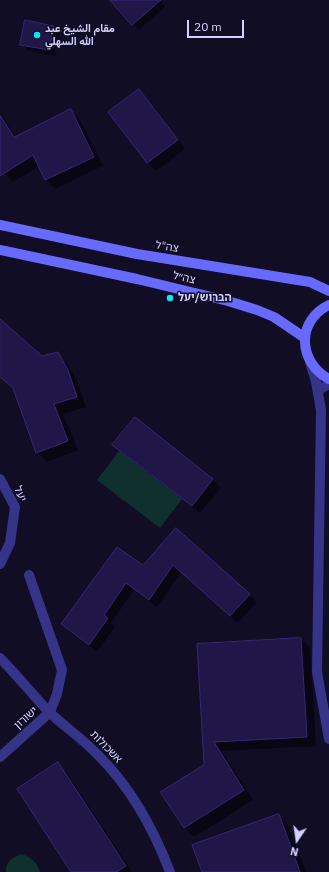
<!DOCTYPE html>
<meta charset="utf-8">
<style>
body{margin:0}
#map{position:relative;width:329px;height:872px;overflow:hidden;background:#100d25;font-family:"IBM Plex Sans",sans-serif}
canvas{display:block}
.north{position:absolute;left:277px;top:820px;width:40px;height:40px;-webkit-text-stroke:3px #100d25;paint-order:stroke;rotate:193deg;font-size:11px;font-weight:700;line-height:16px;text-align:center;color:#d5d1ff}
.north::after{content:'';display:block;margin:auto;width:14px;height:18px;background:#d5d1ff;clip-path:polygon(50% 0,100% 100%,50% 72%,0 100%)}
.scale{position:absolute;left:187px;top:20px;width:57px;height:18px;box-sizing:border-box;border:2px solid #d5d1ff;border-top:0;padding-left:5px;font-size:12px;line-height:14px;white-space:nowrap;color:#d5d1ff;-webkit-text-stroke:3px #100d25;paint-order:stroke}
</style>
<div id="map">
<canvas width="329" height="872"></canvas>
<div class="north">N</div>
<div class="scale">20 m</div>
</div>
<script>
const g = document.querySelector('canvas').getContext('2d');
g.lineJoin = 'round';
function fillPath(path, color) { g.fillStyle = color; g.fill(path, 'evenodd'); }
function trace(path, color, width, dash) { g.strokeStyle = color; g.lineWidth = width; g.lineCap = dash ? 'butt' : 'round'; g.setLineDash(dash || []); g.stroke(path); }
function write(font, color, halo, rows, align = 'center') {
  g.font = font + ' "IBM Plex Sans",Vazirmatn,"Noto Sans Hebrew",sans-serif'; g.lineWidth = 3; g.setLineDash([]); g.textBaseline = 'middle'; g.strokeStyle = halo; g.fillStyle = color; for (const [text, x, y, turn = 0] of rows) {
    g.save(); g.translate(x, y); g.rotate((+turn || 0) * Math.PI / 180); g.textAlign = isNaN(turn) ? turn : align; if (halo) g.strokeText(text, 0, 0); g.fillText(text, 0, 0); g.restore();
  }
}
const green = new Path2D(`
 M119,451l63,48 -22,29 -63,-48z
 M21,854c10,3 16,8 19,18h-34c-1,-10 7,-15 15,-18z`);
const shadow = new Path2D(`
 M112,0h48l5,7 -26,23z
 M54,27l6,6 -5,23 -28,-6 -5,-6z
 M139,90l8,8 38,51 -29,22 -8,-8 -38,-51z
 M0,111l16,26 55,-26 9,9 23,46 -48,23 -9,-9 -7,-14 -26,16 -13,-14z
 M0,320l41,37 16,-4 10,10 10,18 9,26 -23,7 15,36 -31,12 -10,-10 -22,-63 -15,-13z
 M135,418l78,62 8,8 -21,25 -78,-60 -8,-8z
 M176,529l81,73 -19,21 -57,-51 -24,35 -23,-17 -23,33 4,4 -18,25 -27,-20 -8,-8 81,-58z
 M301,639l9,9 6,98 -94,5 31,49 -59,37 -9,-9 -23,-36 43,-27 -7,-120z
 M58,763l9,10 65,99h-60z
 M279,815l9,10 18,47h-103z`);
const building = new Path2D(`
 M110,0h51l-29,25z
 M25,20l29,6 -5,24 -29,-5z
 M139,89l39,51 -31,23 -39,-51z
 M71,109l23,48 -49,23 -12,-25 -33,21v-61l14,22z
 M0,319l42,37 16,-4 10,18 9,27 -23,7 14,37 -32,12 -23,-65 -13,-11z
 M135,417l78,62 -21,27 -80,-61z
 M176,528l74,66 -20,22 -57,-51 -24,35 -23,-17 -22,32 4,3 -19,27 -28,-21 56,-77 26,18z
 M301,638l6,99 -93,5 30,48 -60,38 -24,-36 44,-27 -7,-121z
 M58,762l68,104 -10,6h-45l-54,-83z
 M279,814l21,58h-98l-10,-27z`);
const lane = new Path2D(`
 M310,362l6,20 5,28 -4,262 12,67
 M318,394l2,-5 9,-5
 M29,575l33,95 -5,24 -7,18`);
const street = new Path2D(`
 M0,479l15,28 -5,36 -10,21
 M0,658c17,17 32,36 49,54 16,15 35,28 50,44 32,32 55,74 71,116
 M0,757l50,-45`);
const secondary = new Path2D(`
 M0,225l137,29 173,28 19,9
 M0,250l137,29 91,22 29,9 17,7 31,21
 M329,305c-33,16 -31,57 0,74`);
const markers = [
 [37,35,4,"#00eafc"],
 [170,298,4,"#00eafc"]
];
const poiNames = [
 ["مقام الشيخ عبد",45,29],
 ["الله السهلي",45,42],
 ["הברוש/יעל",178,298]
];
const streetNames = [
 ["צה\"ל",167,247,9],
 ["צה״ל",184,278,13],
 ["יעל",20,494,67],
 ["ישורון",26,718,-42],
 ["אשכולות",106,747,46]
];
fillPath(green, '#0f302e');
fillPath(shadow, '#0007');
fillPath(building, '#201748');
trace(building, '#352875', 1);
trace(lane, '#353488', 10);
trace(street, '#353488', 10);
trace(secondary, '#6869ff', 10);
for (const [x, y, r, color] of markers) { const dot = new Path2D(); dot.arc(x, y, r, 0, 2 * Math.PI); g.fillStyle = color; g.fill(dot); trace(dot, '#100d25', 1.5); }
write('bold 11px', '#d5d1ff', '#100d25', poiNames, 'left');
write('11px', '#d5d1ff', '#100d25', streetNames);
</script>
